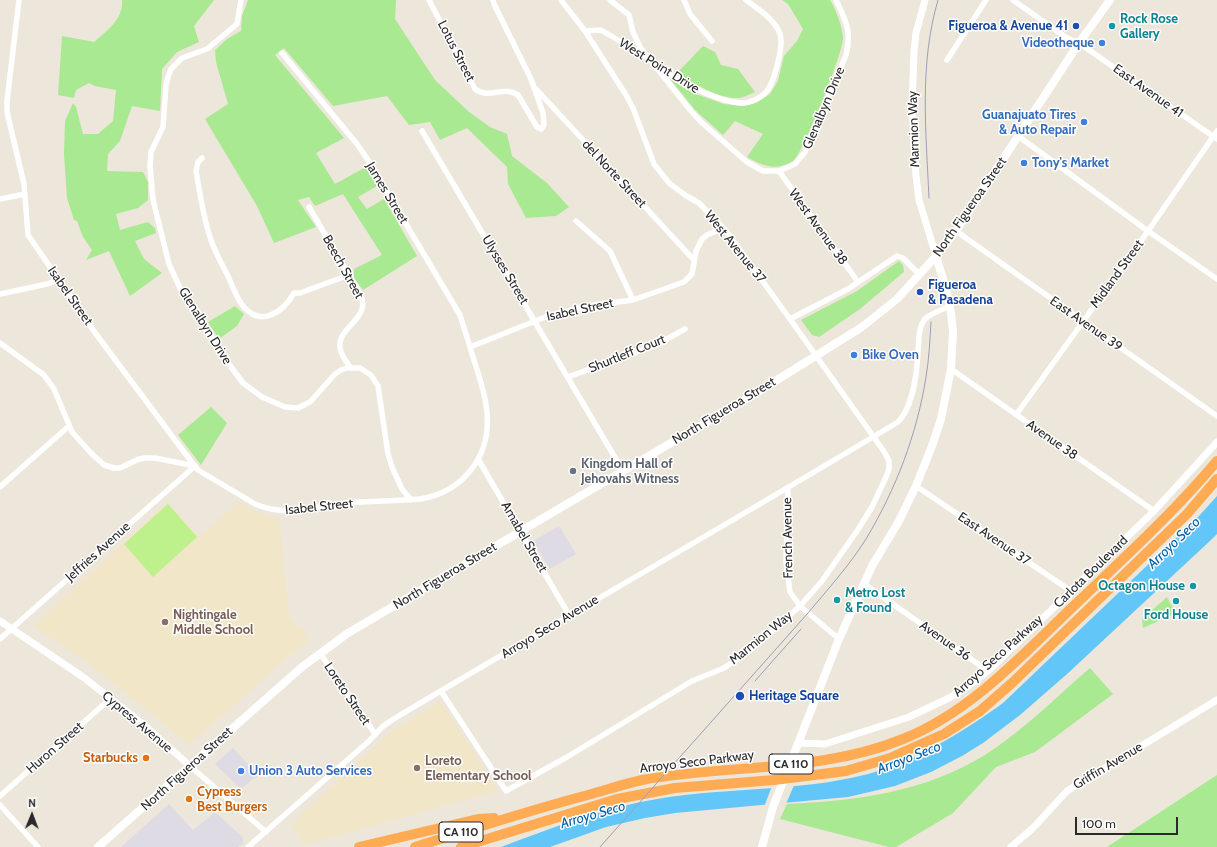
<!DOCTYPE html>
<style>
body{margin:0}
#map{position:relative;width:1217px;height:847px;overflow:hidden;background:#ede6da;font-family:Cabin,sans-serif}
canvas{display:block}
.north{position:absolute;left:12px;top:795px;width:40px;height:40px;-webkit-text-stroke:3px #fff;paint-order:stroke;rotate:1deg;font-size:11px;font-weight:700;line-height:16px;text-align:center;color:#2a2a2a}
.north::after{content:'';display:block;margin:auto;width:14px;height:18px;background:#2a2a2a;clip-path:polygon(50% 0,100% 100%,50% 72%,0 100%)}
.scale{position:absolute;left:1075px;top:817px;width:103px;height:18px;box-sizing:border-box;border:2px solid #2a2a2a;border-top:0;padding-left:5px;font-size:12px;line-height:14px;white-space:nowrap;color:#2a2a2a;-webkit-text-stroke:3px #fff;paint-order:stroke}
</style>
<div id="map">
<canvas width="1217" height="847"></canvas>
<div class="north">N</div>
<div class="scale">100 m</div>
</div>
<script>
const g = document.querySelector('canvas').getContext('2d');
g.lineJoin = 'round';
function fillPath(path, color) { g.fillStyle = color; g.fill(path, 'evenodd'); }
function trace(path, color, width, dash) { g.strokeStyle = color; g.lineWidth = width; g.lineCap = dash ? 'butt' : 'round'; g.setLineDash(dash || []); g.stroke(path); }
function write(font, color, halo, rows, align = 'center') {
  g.font = font + ' Cabin,sans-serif'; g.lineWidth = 3; g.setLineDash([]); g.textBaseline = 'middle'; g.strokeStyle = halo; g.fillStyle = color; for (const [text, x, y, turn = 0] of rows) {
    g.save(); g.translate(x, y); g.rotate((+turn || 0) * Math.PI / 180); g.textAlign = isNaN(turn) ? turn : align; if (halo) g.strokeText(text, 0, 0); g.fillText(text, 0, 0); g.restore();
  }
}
const industrial = new Path2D(`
 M559,526l17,28 -26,15 -17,-28z
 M233,748l25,27 -17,14 -26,-25z
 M169,804l24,26 22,-18 26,24 2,2v5l-5,4h-117z`);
const education = new Path2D(`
 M168,502l31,35 40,-35 18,10 22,6 10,99 10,11 3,1 9,10 -22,17 -97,87h-5l-104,-84 -50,-33z
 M441,701l57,90 -194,54 -13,-21 101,-93z`);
const green = new Path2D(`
 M122,0h92l-20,26 5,16 -22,10 -15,17 -2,42 -28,-5 -12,35 -12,13 -1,17 36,1 5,10v18l-10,8 -22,6 4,16 28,-8 7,6 1,5 -21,8 9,18 18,14 -32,23 -21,-45 -23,9 6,-10 -9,-13 -6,-16 -3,-1 -7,-22 -3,-44 1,-33 8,-18 3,4 7,27h15l15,-13 3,-31 -21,-4 -6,-3 -13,7 -2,8 -16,-3 4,-59 32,6c13,-11 30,-24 28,-42z
 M248,0h148l-1,19 40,61 34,32 21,15 17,7 5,22 35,27 22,24 -13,9 -30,2 -18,-34 -1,-17 -40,-39 -27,12 -10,-18 -21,3 -22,-29 -54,10 -49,-58 -9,7 69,83 -28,15 19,31 31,-17 11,19 -19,11 9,12 17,-10 33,57 -54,34 -9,-12v-9l28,-14 -39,-61 -28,12 -6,-9 -11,3 18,27 -42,16 -17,-37 -52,-87 23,-15 -12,-42 -1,-12 12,-11 14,-8 1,-15z
 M782,0h48c6,10 12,26 13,37 1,14 -38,110 -48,122 -2,2 -7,5 -11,6 -13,5 -26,-2 -37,-8l16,-23 -28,-13 -12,14 -28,-25 -24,-30 22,13 31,11 18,2 14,-3 14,-9 8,-13 6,-25 13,-15 6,-12 -15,-25z
 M703,46l12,6 6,13 17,4 17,23c-5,2 -11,5 -16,6 -19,1 -46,-14 -62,-25z
 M899,261l4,4 1,7 -44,37 -41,28 -7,-2 -11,-15 56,-29z
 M235,306l9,8 -7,12 -18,13 -11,-17z
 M211,407l16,16 -26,42 -23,-30z
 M1167,597l9,16 -33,15 -1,-9z
 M1090,668l23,26 -78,58 -39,15 -43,46 -57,34h-7l-109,-28 7,-15c69,-3 138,-12 198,-49 38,-24 71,-58 105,-87z
 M1217,775v72h-110z`);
const pitch = new Path2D(`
 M168,504l29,33 -44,40 -29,-33z`);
const water = new Path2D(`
 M1217,496v38l-6,6 -145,135 -46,40 -37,28 -21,13 -31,16 -36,14 -47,11 -173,16 -30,5 -39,9 -56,20h-49c51,-19 102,-39 156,-48 74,-13 152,-6 225,-29 42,-14 85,-41 121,-67l196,-187z`);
const pier = new Path2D(`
 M795,783l-9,21 -22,3 8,-21z`);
const minor = new Path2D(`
 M19,0l-12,101v11l17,72 4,51 68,99 88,118 14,18 57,34c33,14 57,2 91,-1 24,-2 49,-2 74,-4 43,-7 71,-42 67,-87 -2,-22 -11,-44 -17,-65l78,-31 39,-10 46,-6 51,-18 8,-8 4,-23 6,-12 5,-4 16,-7
 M241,0l-4,24 -30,25 -25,9 -11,11 -3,8 -2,8 -3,42 -12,25 -1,14 3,34 16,64 11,24 51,79 12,16 19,14 23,10 13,1 12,-6 25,-28 6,-4 6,-2h13l11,7 7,11 10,68 4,13 10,22 9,11
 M429,0l46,89c14,11 30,-4 43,6l19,32 4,2 3,-4 -1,-12 -12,-34 -37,-75 -1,-4
 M610,0l19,15 4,17 7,15 51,64 10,11 46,40 16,9h16l16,-7 10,-12 41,-97c6,-23 0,-34 -10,-55
 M684,0l6,14 22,27
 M1013,0l54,38 12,5 138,96
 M585,31l16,-1 44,26
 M282,53l75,91 11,16 92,155 10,32
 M947,60l39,-60
 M657,65c20,15 40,26 64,34 7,2 14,4 21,4 8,0 19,-5 24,-11 8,-8 18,-47 14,-58 -5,-15 -22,-25 -34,-34
 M536,89l158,171
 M422,131l201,340
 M1018,136l130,95 69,48
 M202,158l-4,4 -2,9c4,22 7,45 14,66 4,13 11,26 18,39 4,9 8,21 15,30 18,22 40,6 51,-13h6l49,-18
 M779,171l79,111
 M0,199l25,-5
 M309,207l51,87c2,4 4,9 2,15 -4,15 -28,24 -21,43 2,5 6,11 10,16
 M576,221l34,30 23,49
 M956,231l261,185
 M0,294l47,-10 11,-4
 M790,319l58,-30 49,-33 6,2 17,17
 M0,343l44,32 10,14 18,43 19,21 13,12 10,3h6l19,-9 6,-1h10l40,8
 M951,369l203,142
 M568,377l88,-32 29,-16
 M1016,415l132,-184 69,-100
 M478,459l91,156
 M916,486l155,105
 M0,487l69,-61
 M788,488l-2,74 4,30 10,14 39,33
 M863,583l125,88
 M0,639l195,-173
 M320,653l55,81
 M441,691l65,100 61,-34 125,-76 32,-13 22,-15 22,-18 32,-29 22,-25 35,-50 15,-24 14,-30 3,-8v-8l-4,-8 -95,-134 -63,-87 -28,-29 -14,-8 -16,-12 -15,-19 -21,-56 -7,-13 -41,-64 -24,-31
 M190,766l76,66
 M0,796l110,-97
 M0,805l38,42
 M248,847l121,-106 13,-14 10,-7c168,-100 338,-197 506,-298 15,-15 19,-50 20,-70 1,-10 0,-25 7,-33 6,-6 17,-9 25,-13`);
const tertiary = new Path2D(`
 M925,0l-9,33 -2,18 -2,55 4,70 3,24 17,56
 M0,621l83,56 61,48 46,41
 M799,743l26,1 84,-27 40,-19 18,-11 21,-16 166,-160 63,-69
 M1011,847l22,-19 34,-37 150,-91`);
const secondary = new Path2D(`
 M98,847l204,-180 46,-34 275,-162 130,-76 109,-68 35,-28 39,-43 20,-25 123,-188 31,-43
 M762,847l11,-40 66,-168 33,-73 27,-45 17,-35 16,-40 9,-27 10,-50 2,-37 -2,-19 -5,-24 -10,-33`);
const motorway = new Path2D(`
 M359,847l119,-28 16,-1
 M415,847c58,-18 115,-37 173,-52 18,-5 36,-11 54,-15 87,-16 178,-7 261,-41 70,-28 123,-88 177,-139 47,-45 95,-89 137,-139
 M461,847l156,-48 58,-11 99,-8 72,-9 44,-13 54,-24 36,-23 32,-28 175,-169 30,-35`);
const tram = new Path2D(`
 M929,198c-3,-67 -10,-133 9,-198
 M755,681l46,-52
 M600,847l208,-234c20,-24 41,-47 58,-74 30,-50 51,-105 60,-162 3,-18 4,-37 5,-55`);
const markers = [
 [1076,26,4,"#1a4fb4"],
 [1112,26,4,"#0f9aa8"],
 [1102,43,4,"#3f7fe0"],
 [1084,122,4,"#3f7fe0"],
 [1024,163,4,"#3f7fe0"],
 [920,292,4,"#1a4fb4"],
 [854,355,4,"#3f7fe0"],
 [573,471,4,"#6b7280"],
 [1193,586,4,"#0f9aa8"],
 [837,600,4,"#0f9aa8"],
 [1176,601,4,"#0f9aa8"],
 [165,622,4,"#8d6e63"],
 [740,696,5,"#1a4fb4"],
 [146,758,4,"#e8710a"],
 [417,768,4,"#8d6e63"],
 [241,771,4,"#3f7fe0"],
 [189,799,4,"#e8710a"]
];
const shields = [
 [791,764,44],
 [461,832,44]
];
const shieldNames = [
 ["CA 110",791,764],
 ["CA 110",461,832]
];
const cultureNames = [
 ["Rock Rose",1120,19],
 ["Gallery",1120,34],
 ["Octagon House",1185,586,"right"],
 ["Metro Lost",845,593],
 ["& Found",845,608],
 ["Ford House",1176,615,"center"]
];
const transitNames = [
 ["Figueroa & Avenue 41",1068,26,"right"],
 ["Figueroa",928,285],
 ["& Pasadena",928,300],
 ["Heritage Square",749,696]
];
const shopNames = [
 ["Videotheque",1094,43,"right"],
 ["Guanajuato Tires",1076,115,"right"],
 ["& Auto Repair",1076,130,"right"],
 ["Tony's Market",1032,163],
 ["Bike Oven",862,355],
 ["Union 3 Auto Services",249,771]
];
const streetNames = [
 ["Lotus Street",456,51,63],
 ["West Point Drive",659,66,32],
 ["East Avenue 41",1148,91,35],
 ["Glenalbyn Drive",824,108,-67],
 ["Marmion Way",914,129,-92],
 ["del Norte Street",614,174,47],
 ["James Street",387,193,59],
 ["North Figueroa Street",970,207,-55],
 ["West Avenue 38",818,227,54],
 ["West Avenue 37",735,247,51],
 ["Beech Street",343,267,61],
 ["Ulysses Street",505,270,59],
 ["Midland Street",1117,274,-54],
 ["Isabel Street",70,296,55],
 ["Isabel Street",580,310,-12],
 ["East Avenue 39",1086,324,35],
 ["Glenalbyn Drive",205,326,58],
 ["Shurtleff Court",627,354,-22],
 ["North Figueroa Street",724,411,-31],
 ["Avenue 38",1052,440,35],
 ["Isabel Street",319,507,-6],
 ["Amabel Street",524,537,60],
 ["French Avenue",788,538,-91],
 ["East Avenue 37",994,539,34],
 ["Jeffries Avenue",98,552,-42],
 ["Carlota Boulevard",1091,572,-44],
 ["North Figueroa Street",445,576,-31],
 ["Arroyo Seco Avenue",550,627,-31],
 ["Marmion Way",761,638,-39],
 ["Avenue 36",945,641,35],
 ["Arroyo Seco Parkway",998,656,-42],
 ["Loreto Street",347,694,56],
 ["Cypress Avenue",137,722,40],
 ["Huron Street",55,748,-41],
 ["Arroyo Seco Parkway",697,762,-7],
 ["Griffin Avenue",1108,766,-31],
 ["North Figueroa Street",187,769,-42]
];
const worshipNames = [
 ["Kingdom Hall of",581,464],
 ["Jehovahs Witness",581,479]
];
const educationNames = [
 ["Nightingale",173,615],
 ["Middle School",173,630],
 ["Loreto",425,761],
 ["Elementary School",425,776]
];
const foodNames = [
 ["Starbucks",138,758],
 ["Cypress",197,792,"left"],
 ["Best Burgers",197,807,"left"]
];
const waterNames = [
 ["Arroyo Seco",1174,543,-44],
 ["Arroyo Seco",909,758,-21],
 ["Arroyo Seco",593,815,-16]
];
fillPath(industrial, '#dfdbe5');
fillPath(education, '#f1e6c8');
fillPath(green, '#a8e991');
fillPath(pitch, '#bef18c');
fillPath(water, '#63c6f9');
fillPath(pier, '#ede6da');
trace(minor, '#fff', 5.5);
trace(tertiary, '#fff', 7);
trace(secondary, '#fff', 8);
trace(motorway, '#ffab53', 10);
trace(tram, '#9c9eb6', 1);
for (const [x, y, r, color] of markers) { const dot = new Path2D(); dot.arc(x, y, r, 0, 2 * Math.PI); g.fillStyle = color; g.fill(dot); trace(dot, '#fff', 1.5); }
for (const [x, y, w] of shields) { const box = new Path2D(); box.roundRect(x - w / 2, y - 10, w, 20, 3); g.fillStyle = '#fff'; g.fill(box); trace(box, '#2a2a2a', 1); }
write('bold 12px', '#2a2a2a', null, shieldNames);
write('bold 13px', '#0d838f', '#fff', cultureNames, 'left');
write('bold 13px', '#164399', '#fff', transitNames, 'left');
write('bold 13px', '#366cbe', '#fff', shopNames, 'left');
write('13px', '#2a2a2a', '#fff', streetNames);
write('bold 13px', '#5b616d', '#fff', worshipNames, 'left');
write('bold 13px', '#785e54', '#fff', educationNames, 'left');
write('bold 13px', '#c56008', '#fff', foodNames, 'right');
write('italic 14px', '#0260a6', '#fff', waterNames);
</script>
